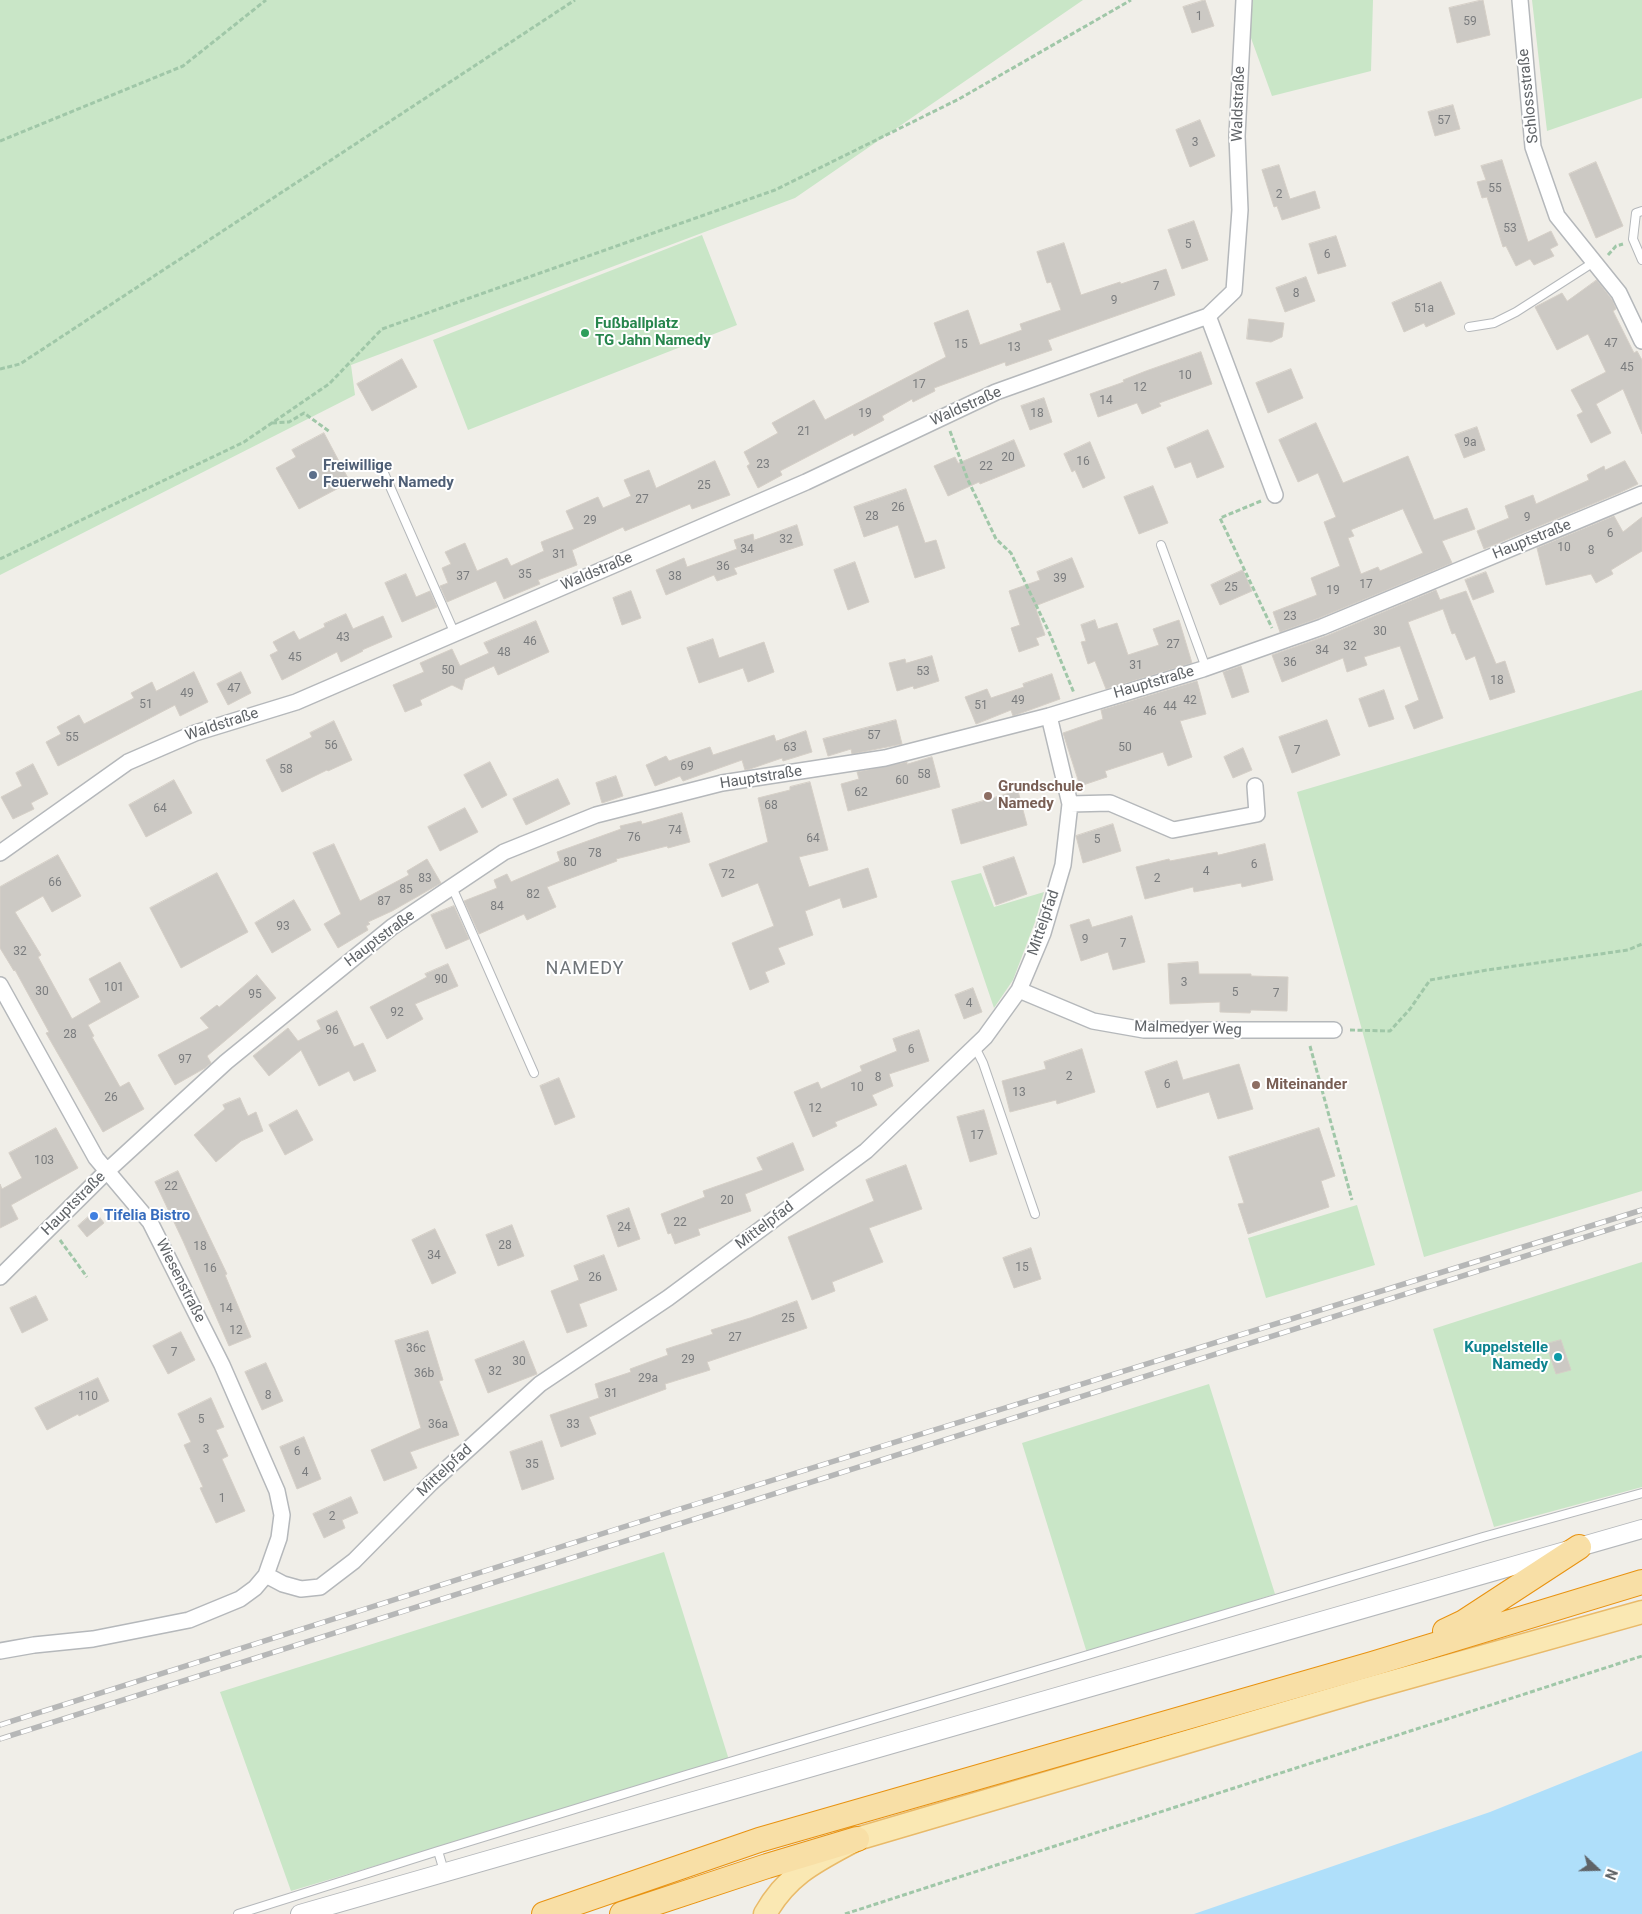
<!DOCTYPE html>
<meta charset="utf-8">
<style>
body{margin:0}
#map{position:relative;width:1642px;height:1914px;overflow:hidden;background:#f0eee8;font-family:Roboto,sans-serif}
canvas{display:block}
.north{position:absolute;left:1572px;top:1844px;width:50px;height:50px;-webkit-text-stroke:4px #fff;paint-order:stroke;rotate:111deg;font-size:14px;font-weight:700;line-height:20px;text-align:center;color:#5f6367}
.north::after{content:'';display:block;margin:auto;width:18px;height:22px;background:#5f6367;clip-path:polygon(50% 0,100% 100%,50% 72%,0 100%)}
</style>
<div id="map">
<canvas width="1642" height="1914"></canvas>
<div class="north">N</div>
</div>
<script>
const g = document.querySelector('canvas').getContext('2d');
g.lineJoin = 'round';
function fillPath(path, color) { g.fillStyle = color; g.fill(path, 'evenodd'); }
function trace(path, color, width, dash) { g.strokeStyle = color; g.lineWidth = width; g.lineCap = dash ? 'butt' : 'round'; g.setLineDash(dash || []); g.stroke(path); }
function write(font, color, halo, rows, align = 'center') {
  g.font = font + ' Roboto,sans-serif'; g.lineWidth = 4; g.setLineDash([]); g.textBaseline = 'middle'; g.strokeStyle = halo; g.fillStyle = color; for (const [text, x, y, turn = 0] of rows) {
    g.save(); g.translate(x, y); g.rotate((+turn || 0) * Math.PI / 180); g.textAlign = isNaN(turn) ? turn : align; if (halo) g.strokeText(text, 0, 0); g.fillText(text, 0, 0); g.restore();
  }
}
const green = new Path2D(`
 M0,0h1083l-288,198 -444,167 4,30 -355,180z
 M1248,0h125l-2,71 -99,25 -25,-69z
 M1532,0h110v98l-95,33z
 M702,235l35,90 -269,105 -35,-90z
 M1642,690v501l-218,66 -127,-465z
 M981,873l13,34 50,-15 -9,30 -22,58 -19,28 -43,-127z
 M1357,1205l18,60 -109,33 -18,-60z
 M1642,1262v225l-148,40 -61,-198z
 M1209,1384l66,210 -188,59 -65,-210z
 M664,1552l65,208 -438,131 -71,-199z`);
const water = new Path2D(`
 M1642,1751v163h-448l296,-102z`);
const building = new Path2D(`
 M1205,0l9,26 -22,7 -9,-26z
 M1483,0l7,35 -33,8 -8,-35z
 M1453,105l7,24 -25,7 -7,-24z
 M1200,120l15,36 -25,11 -14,-37z
 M1502,160l26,82 23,-11 7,14 -8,4 4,7 -20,9 -4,-6 -14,7 -10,-20 -3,1 -16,-50 -5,1 -5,-16 9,-2 -5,-14z
 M1596,162l27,64 -27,12 -27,-64z
 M1279,165l11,34 25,-8 5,17 -38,12 -5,-14 -3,1 -12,-37z
 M1194,221l14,39 -26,9 -14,-39z
 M1336,236l10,30 -28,8 -9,-30z
 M1064,243l17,52 39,-13 1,2 45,-15 9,26 -127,45 4,10 -46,16 -1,-4 -71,26 1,3 -22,11 -1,-3 -30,17 2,4 -30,16 -1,-3 -73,38 2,4 -24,13 -11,-22 3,-2 -6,-12 34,-19 -6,-10 42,-23 11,20 121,-63 -12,-34 34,-13 12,35 42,-15 -2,-6 41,-14 -10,-28 -4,1 -10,-31z
 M1306,277l9,24 -30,11 -9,-24z
 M1597,280l16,21 3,8 -3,2 21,42 3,-2 5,9v74l-19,-45 -27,15 15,29 -20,10 -14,-28 6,-3 -12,-22 35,-18 -18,-38 -31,16 -22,-43 27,-14 5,8z
 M1441,282l14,32 -29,13 -2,-4 -20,9 -12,-29z
 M1249,319l35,4 -2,14 -11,5 -24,-3z
 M1201,352l11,32 -53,19 2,3 -19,8 -5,-11 -39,14 -8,-23 34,-12 -1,-2 23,-9z
 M402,359l15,28 -45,24 -15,-27z
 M1291,369l12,29 -35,15 -12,-30z
 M1044,398l8,24 -22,8 -9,-24z
 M1316,423l27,60 65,-27 26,64 33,-12 8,21 -33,12 10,22 -133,55 -39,14 -7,-20 44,-17 -6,-17 29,-12 -16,-44 12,-5 -18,-44 -20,9 -19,-42zM1403,509l20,44 -43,18 -2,-4 -17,7 -13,-36 6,-2 -3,-6z
 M1477,427l8,23 -21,8 -9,-23z
 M1208,430l16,37 -27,11 -6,-16 -16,6 -8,-20z
 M324,433l26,49 -51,27 -23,-41 20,-11 -4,-7z
 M1014,440l11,26 -45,18 -1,-2 -31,14 -14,-30 21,-9 3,6z
 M1090,442l15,36 -22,10 -8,-18 -3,2 -8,-18z
 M715,461l15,34 -38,14 -2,-5 -65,27 -2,-4 -51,23 5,15 -39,15 2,4 -36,15 -8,-18 -49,21 -7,-16 8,-3 -6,-15 9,-4 -6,-12 20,-9 12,28 30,-13 4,8 33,-15 -3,-9 33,-13 -8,-18 32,-14 5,11 28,-12 -7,-16 25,-10 7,18z
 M1625,461l13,23 -19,9 -135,56 -7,-18 32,-13 -4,-12 28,-11 3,9 53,-24 -2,-5 17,-9 1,4z
 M1153,486l15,37 -29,11 -15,-37z
 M906,489l19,54 11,-3 9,28 -30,10 -17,-53 -34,12 -10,-30z
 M1614,516l9,16 19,-15v34l-31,19 2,4 -17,9 -5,-9 -45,11 -9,-37z
 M797,525l6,20 -69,23 3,6 -20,7 -3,-6 -48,20 -10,-25 28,-12 3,9 50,-18 -3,-9 19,-6 1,6z
 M1072,558l12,29 -49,19 10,29 -9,3 3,7 -20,7 -8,-24 9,-3 -11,-34 31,-11 -3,-8z
 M855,562l14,40 -21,8 -14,-40z
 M1243,570l9,21 -32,14 -9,-20z
 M1486,572l8,20 -21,8 -8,-20z
 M406,574l10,23 14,-6 7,16 -35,15 -17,-39z
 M1436,590l4,10 26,-9 30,73 9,-3 10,31 -25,8 -15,-44 -9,4 -11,-27 -3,1 -9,-25 -35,13 35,96 -29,11 -9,-23 14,-6 -19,-54 -36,11 3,8 -20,7 -4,-14 -61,24 -10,-27 54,-19z
 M631,591l10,27 -19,7 -9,-27z
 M346,614l7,15 30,-13 9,21 -30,13 1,1 -22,11 -4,-10 -55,28 -12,-25 8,-4 -5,-9 21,-11 5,9 26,-13 -1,-3z
 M1095,620l3,9 19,-6 11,32 31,-10 -6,-16 26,-9 13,43 -86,26 -11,-28 -7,3 -7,-22 5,-1 -5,-16z
 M536,621l13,31 -51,23 -4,-9 -29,13 -3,11 -10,-5 -32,15 2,5 -17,7 -12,-27 31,-13 -4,-9 32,-14 8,17 29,-13 -5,-10z
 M713,639l6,19 45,-16 10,30 -26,10 -5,-14 -44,15 -12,-35z
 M932,656l7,25 -25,8 -1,-3 -16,5 -8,-28 16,-4 1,4z
 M1241,666l8,26 -17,6 -9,-26z
 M194,672l14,30 -28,14 -5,-11 -117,61 -12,-24 15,-8 -4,-7 22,-12 5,9 50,-26 -3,-5 21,-11 4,9z
 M241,672l10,21 -23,12 -11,-21z
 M1052,674l8,25 -47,17 -2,-6 -35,14 -11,-27 22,-8 4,9 33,-11 -1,-3z
 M1197,681l9,33 -26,7 12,36 -24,9 -5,-14 -58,19 2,6 -27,9 -17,-53 40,-14 -2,-9z
 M1384,690l10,29 -25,8 -10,-28z
 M896,720l6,24 -50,10 -1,-5 -23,7 -5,-17z
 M1327,720l13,35 -48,18 -13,-36z
 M334,721l18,39 -24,11 -1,-1 -45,22 -16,-32 46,-23 -2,-4z
 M806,731l6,21 -29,9 -1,-3 -32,11 -5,1 -3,-10 -59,21 -3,-5 -25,10 -9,-21 20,-9 3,5 41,-14 3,8 61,-20 2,6z
 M1243,748l9,22 -19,8 -9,-21z
 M932,757l8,30 -92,24 -7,-27 18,-5 -2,-7 50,-10v2z
 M490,762l17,33 -25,13 -18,-33z
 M33,764l15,30 -17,9 3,6 -21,10 -12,-22 21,-11 -6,-13z
 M616,776l7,20 -21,7 -6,-20z
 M558,779l12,25 -44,21 -13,-26z
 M174,780l18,33 -46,24 -17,-32z
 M810,782l18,68 -29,7 10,30 59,-19 9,29 -34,11 -3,-10 -35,13 8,24 -35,13 7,16 -20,8 4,10 -19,8 -18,-47 42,-17 -16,-43 -36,14 -13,-33 59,-22 -10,-44 32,-8v-3z
 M1018,791l9,34 -66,19 -9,-34z
 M465,808l13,24 -38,19 -12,-24z
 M682,813l8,29 -22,6 -1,-2 -51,13 1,2 -70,26 9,20 -29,13 -3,-6 -45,20 -15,-33 33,-13 -3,-8 13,-6 4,8 49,-21 -3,-9 64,-23 -1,-3 21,-5 1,3z
 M1113,824l8,27 -38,12 -7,-27z
 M334,844l26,57 49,-26 -2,-4 20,-12 14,24 -49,28 -24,11 2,2 -4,2 2,4 -30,18 -14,-24 17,-10 -28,-61z
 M1265,844l8,36 -31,7 -1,-4 -47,9 -1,-5 -48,12 -9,-32 33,-8 1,2 47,-9 1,3z
 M58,855l23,41 -29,16 -9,-16 -28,16 26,43 -3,2 34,62 29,-17 -12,-23 31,-17 19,35 -51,28 6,11 -2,1 28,50 9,-5 15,27 -41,23 -57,-99 3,-1 -34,-62 -1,1 -14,-23v-61z
 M1014,857l13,37 -31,11 -13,-38z
 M217,873l31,59 -67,36 -31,-60z
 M294,900l17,30 -39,23 -17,-30z
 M454,906l15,33 -23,10 -15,-34z
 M1132,916l13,46 -32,8 -5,-18 -27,9 -11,-36 19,-6 3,8z
 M1198,962l1,12h52v2l37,1 -1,34 -36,-1 -1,3 -30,-1v-10l-50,2 -2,-40z
 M448,964l10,22 -43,18 8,15 -36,20 -17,-32 57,-30 -2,-3z
 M257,975l19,23 -69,58 4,7 -6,5 -30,17 -17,-30 51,-27 -9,-10 17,-13 2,2z
 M973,988l9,24 -18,7 -9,-24z
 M337,1011l17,36 9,-4 13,28 -22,10 -5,-10 -30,15 -18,-36 -32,26 -16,-20 35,-28 10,13 23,-12 -4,-8z
 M919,1030l10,31 -40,13 4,12 -21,9 5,10 -42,17 2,4 -24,11 -19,-45 24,-10 3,7 41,-18 -2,-5 37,-15 -4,-12z
 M1082,1049l13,43 -38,12 -1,-4 -46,12 -8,-31 44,-12 -2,-7z
 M1177,1061l6,19 56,-16 14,45 -35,10 -9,-27 -52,16 -12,-36z
 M559,1078l16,39 -20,8 -15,-39z
 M240,1098l8,18 8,-4 7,19 -22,10 -25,21 -22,-27 31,-26 -2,-4z
 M297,1110l16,30 -28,15 -16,-30z
 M984,1110l13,44 -27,8 -13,-45z
 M56,1128l22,40 -67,37 7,14 -18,9v-44l2,5 20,-11 -13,-25z
 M1319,1128l16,48 -14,5 8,26 -81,27 -10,-30 6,-1 -15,-46z
 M793,1143l11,27 -59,24 6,17 -53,18 2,6 -25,9 -4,-11 -3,1 -7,-20 44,-17 -2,-6 60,-21 -6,-12z
 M906,1165l16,44 -53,19 14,34 -51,20 3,9 -23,9 -24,-63 86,-36 -8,-21z
 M178,1171l49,103 -2,1 26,62 -22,9 -46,-105 -28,-59z
 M629,1208l11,31 -22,8 -11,-31z
 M95,1211l9,12 -17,14 -9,-11z
 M512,1225l12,31 -26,10 -12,-31z
 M435,1229l21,44 -24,11 -20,-44z
 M1031,1248l10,31 -27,9 -11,-30z
 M604,1255l13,35 -38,14 8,22 -20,7 -16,-42 28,-11 -5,-14z
 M36,1296l12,24 -26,13 -12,-25z
 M797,1301l10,27 -100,34 3,8 -45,14 1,5 -77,28 7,17 -35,13 -11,-32 49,-17 -4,-14 36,-12 -1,-3 38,-14 -2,-6 47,-15 -2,-4 39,-12z
 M428,1331l15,49 -4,1 20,54 -49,17 7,16 -33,13 -13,-31 50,-22 -26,-87z
 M181,1332l14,28 -27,14 -15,-28z
 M1561,1340l10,30 -15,4 -10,-30z
 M524,1341l13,33 -49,19 -13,-33z
 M266,1363l17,38 -21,9 -17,-38z
 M98,1378l11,23 -30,15 -1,-2 -31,16 -12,-22z
 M211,1398l13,29 -8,3 12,26 -6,3 23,52 -29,12 -16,-35 3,-1 -19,-42 7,-3 -13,-28z
 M304,1437l17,42 -24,10 -17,-42z
 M542,1441l12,38 -32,11 -12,-38z
 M351,1497l7,16 -16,7 3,8 -21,10 -11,-24z`);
const path = new Path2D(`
 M0,141l183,-75 83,-66
 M1608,255l8,-9 7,-2
 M0,369l20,-5 555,-364
 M272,423l17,-1 15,-9 26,19
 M950,431l18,49 28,59 15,14 38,79 25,61
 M1261,501l-41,17 52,110
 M0,559l244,-117 85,-58 53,-55 393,-139 184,-91 172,-99
 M1350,1030l40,1 20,-22 20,-29 57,-10 141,-20 14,-6
 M1310,1046l42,154
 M60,1240l27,37
 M845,1914l797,-258`);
const service = new Path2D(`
 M1642,211l-6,2 -3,26 9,21
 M1469,327l25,-4 22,-11 78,-50
 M384,473l71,161
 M1161,545l45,123
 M452,887l82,186
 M975,1047l8,16 52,151
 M438,1851l6,20
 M238,1914l200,-63 248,-76 797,-238 159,-44`);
const minor = new Path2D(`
 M1520,0l13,147 24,69 62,77 23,48
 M1208,316l67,179
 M1070,804l40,-1 63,27 84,-16 -2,-28
 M0,853l128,-91 67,-29 101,-31 510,-220 190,-90 212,-76 26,-25 6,-81 -3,-74 7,-136
 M0,985l96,173 54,64 72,143 55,126 5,24 -3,23 -13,37 -11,13 -15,11 -51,21 -96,19 -59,6 -34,6
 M1019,990l74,31 51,9h190
 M0,1277l107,-106 119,-109 166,-135 112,-75 92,-37 126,-32 163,-25 164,-42 154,-47 119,-42 320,-133
 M266,1575l17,9 18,5 19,-2 34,-26 77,-78 109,-99 128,-86 198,-147 119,-114 34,-47 24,-57 20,-68 7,-61 -21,-88`);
const tertiary = new Path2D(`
 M300,1914l1342,-385`);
const primary = new Path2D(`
 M765,1914c23,-41 53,-54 92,-75l506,-149 279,-78`);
const trunk = new Path2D(`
 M1445,1631l19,-9 115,-75
 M544,1914l215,-74 613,-176 270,-82
 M622,1914l145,-48 90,-27`);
const rail = new Path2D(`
 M0,1725l680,-216 962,-299
 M0,1739l1642,-520`);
const markers = [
 [585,333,5,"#2e9e5b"],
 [313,475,5,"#5c6f8a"],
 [988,796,5,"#8d6e63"],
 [1256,1085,5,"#8d6e63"],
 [94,1216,5,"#3f7fe0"],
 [1558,1357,5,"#0f9aa8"]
];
const numberNames = [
 ["1",1199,17],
 ["59",1470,22],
 ["57",1444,121],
 ["3",1195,143],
 ["55",1495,189],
 ["2",1279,195],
 ["53",1510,229],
 ["5",1188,245],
 ["6",1327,255],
 ["7",1156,287],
 ["8",1296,294],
 ["9",1114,301],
 ["51a",1424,309],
 ["47",1611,344],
 ["15",961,345],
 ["13",1014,348],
 ["45",1627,368],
 ["10",1185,376],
 ["17",919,385],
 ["12",1140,388],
 ["14",1106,401],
 ["19",865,414],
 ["18",1037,414],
 ["21",804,432],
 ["9a",1470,443],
 ["20",1008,458],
 ["16",1083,462],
 ["23",763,465],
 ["22",986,467],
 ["25",704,486],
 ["27",642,500],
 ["26",898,508],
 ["28",872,517],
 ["9",1527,518],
 ["29",590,521],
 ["6",1610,534],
 ["32",786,540],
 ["10",1564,548],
 ["34",747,550],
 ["8",1591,551],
 ["31",559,555],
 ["36",723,567],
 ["35",525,575],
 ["37",463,577],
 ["38",675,577],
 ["39",1060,579],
 ["17",1366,585],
 ["25",1231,588],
 ["19",1333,591],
 ["23",1290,617],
 ["30",1380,632],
 ["43",343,638],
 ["46",530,642],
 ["27",1173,645],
 ["32",1350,647],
 ["34",1322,651],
 ["48",504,653],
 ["45",295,658],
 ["36",1290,663],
 ["31",1136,666],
 ["50",448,671],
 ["53",923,672],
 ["18",1497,681],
 ["47",234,689],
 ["49",187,694],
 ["49",1018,701],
 ["42",1190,701],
 ["51",146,705],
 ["51",981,706],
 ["44",1170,707],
 ["46",1150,712],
 ["57",874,736],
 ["55",72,738],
 ["56",331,746],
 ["63",790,748],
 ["50",1125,748],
 ["7",1297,751],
 ["69",687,767],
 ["58",286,770],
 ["58",924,775],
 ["60",902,781],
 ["62",861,793],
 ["68",771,806],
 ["64",160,809],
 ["74",675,831],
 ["76",634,838],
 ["64",813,839],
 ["5",1097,840],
 ["78",595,854],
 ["80",570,863],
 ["6",1254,865],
 ["4",1206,872],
 ["72",728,875],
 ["83",425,879],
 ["2",1157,879],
 ["66",55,883],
 ["85",406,890],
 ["82",533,895],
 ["87",384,902],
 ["84",497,907],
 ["93",283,927],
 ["9",1085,940],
 ["7",1123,944],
 ["32",20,952],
 ["90",441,980],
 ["3",1184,983],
 ["101",114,988],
 ["30",42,992],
 ["5",1235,993],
 ["7",1276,994],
 ["95",255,995],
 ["4",969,1004],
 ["92",397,1013],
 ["96",332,1031],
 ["28",70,1035],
 ["6",911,1050],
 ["97",185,1060],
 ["2",1069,1077],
 ["8",878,1078],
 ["6",1167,1085],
 ["10",857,1088],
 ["13",1019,1093],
 ["26",111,1098],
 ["12",815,1109],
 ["17",977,1136],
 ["103",44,1161],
 ["22",171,1187],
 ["20",727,1201],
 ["22",680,1223],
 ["24",624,1228],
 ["28",505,1246],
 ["18",200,1247],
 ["34",434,1256],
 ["15",1022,1268],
 ["16",210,1269],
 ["26",595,1278],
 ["14",226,1309],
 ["25",788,1319],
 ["12",236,1331],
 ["27",735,1338],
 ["36c",416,1349],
 ["7",174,1353],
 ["29",688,1360],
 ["30",519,1362],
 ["32",495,1372],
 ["36b",424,1374],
 ["29a",648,1379],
 ["31",611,1394],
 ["8",268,1396],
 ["110",88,1397],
 ["5",201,1420],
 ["36a",438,1425],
 ["33",573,1425],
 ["3",206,1450],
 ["6",297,1452],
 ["35",532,1465],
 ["4",305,1473],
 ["1",222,1499],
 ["2",332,1517]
];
const streetNames = [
 ["Schlossstraße",1529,96,-96],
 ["Waldstraße",1239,104,-88],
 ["Waldstraße",966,407,-24],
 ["Hauptstraße",1532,540,-22],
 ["Waldstraße",597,572,-23],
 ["Hauptstraße",1154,683,-16],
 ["Waldstraße",222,725,-18],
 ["Hauptstraße",761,778,-9],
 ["Mittelpfad",1044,923,-71],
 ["Hauptstraße",380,939,-37],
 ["Malmedyer Weg",1188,1029,2],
 ["Hauptstraße",74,1204,-45],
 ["Mittelpfad",765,1226,-37],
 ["Wiesenstraße",180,1281,63],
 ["Mittelpfad",445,1471,-43]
];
const leisureNames = [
 ["Fußballplatz",595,324],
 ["TG Jahn Namedy",595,341]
];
const serviceNames = [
 ["Freiwillige",323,466],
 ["Feuerwehr Namedy",323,483]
];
const educationNames = [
 ["Grundschule",998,787],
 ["Namedy",998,804],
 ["Miteinander",1266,1085]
];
const shopNames = [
 ["Tifelia Bistro",104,1216]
];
const cultureNames = [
 ["Kuppelstelle",1548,1348],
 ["Namedy",1548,1365]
];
const quarterNames = [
 ["NAMEDY",585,969]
];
fillPath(green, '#c9e6c7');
fillPath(water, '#afdffa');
fillPath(building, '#ccc9c4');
trace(building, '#d5cfc7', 1);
trace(service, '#b5b8bb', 10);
trace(minor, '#b5b8bb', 18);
trace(tertiary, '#b5b8bb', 20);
trace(primary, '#e9ba69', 25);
trace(trunk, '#e89210', 26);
trace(path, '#a0c7a8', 3, [5, 2.5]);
trace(service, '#fff', 8);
trace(minor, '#fff', 15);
trace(tertiary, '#fff', 18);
trace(primary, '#fae8b3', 22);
trace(trunk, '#f8dfa6', 24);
trace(rail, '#b6b7b7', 5.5);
trace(rail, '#fff', 4, [11]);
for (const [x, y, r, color] of markers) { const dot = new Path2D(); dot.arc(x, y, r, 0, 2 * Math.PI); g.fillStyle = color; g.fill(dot); trace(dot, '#fff', 2); }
write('12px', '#7a7c7e', null, numberNames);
write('15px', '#5f6367', '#fff', streetNames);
write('bold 15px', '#27864d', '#fff', leisureNames, 'left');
write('bold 15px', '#4e5e75', '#fff', serviceNames, 'left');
write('bold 15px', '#785e54', '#fff', educationNames, 'left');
write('bold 15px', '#366cbe', '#fff', shopNames, 'left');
write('bold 15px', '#0d838f', '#fff', cultureNames, 'right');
g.letterSpacing = '1px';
write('18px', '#707579', '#fff', quarterNames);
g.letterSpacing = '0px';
</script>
